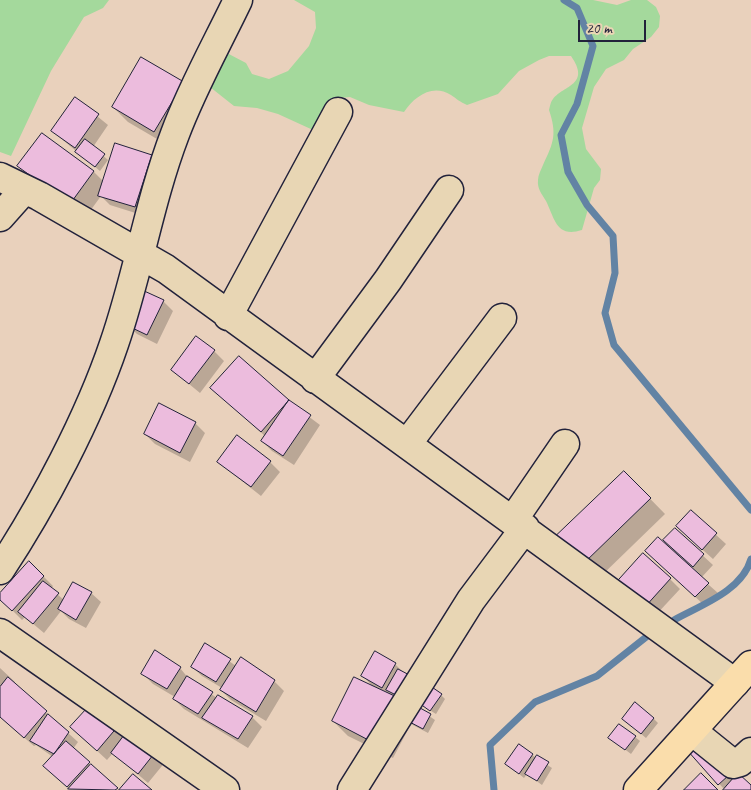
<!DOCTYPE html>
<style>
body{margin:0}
#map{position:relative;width:751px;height:790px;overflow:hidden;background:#e9d1bc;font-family:Caveat,sans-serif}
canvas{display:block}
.scale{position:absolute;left:578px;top:20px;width:68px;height:22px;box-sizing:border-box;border:2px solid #22223b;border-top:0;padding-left:6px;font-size:15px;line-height:18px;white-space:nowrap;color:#22223b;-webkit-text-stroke:4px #e8d6b4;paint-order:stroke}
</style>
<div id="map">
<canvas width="751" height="790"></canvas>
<div class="scale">20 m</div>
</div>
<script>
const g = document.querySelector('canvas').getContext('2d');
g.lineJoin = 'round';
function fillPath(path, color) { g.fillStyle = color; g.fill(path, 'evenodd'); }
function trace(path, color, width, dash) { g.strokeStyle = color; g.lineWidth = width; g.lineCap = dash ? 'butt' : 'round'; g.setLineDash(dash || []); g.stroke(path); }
const green = new Path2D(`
 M0,0h109l-6,8 -19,9 -33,54 -40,85 -11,-4z
 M294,0h299l24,5 14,-5h16l9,7 4,9 -1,11 -8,10 -18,12 -9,11 -18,9 -12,18 -12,41 4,21 15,20 -1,11 -6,8 -12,42c-26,8 -27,-11 -36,-29 -4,-7 -9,-12 -8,-21 0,-5 3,-10 5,-15 11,-23 14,-31 6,-55 1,-4 2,-9 4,-11 11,-14 38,-14 18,-43h-22l-10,4 -20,11 -21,23 -31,11c-7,-3 -10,-6 -16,-10 -19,-12 -37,2 -47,17l-35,-7 -19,-8 -11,1 -10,6 -16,26 -35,-16 -21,-6 -23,-2 -24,-19 15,-35 21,11 6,11 17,5 19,-8 21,-25 7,-18 -1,-16z`);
const shadow = new Path2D(`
 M183,83l-14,63 -41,-24 -15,-15z
 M76,99l32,26 -15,22 15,13 -8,11 -48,-40z
 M42,134l52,38 10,10 12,-38 36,12 10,10 -17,50 -35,-11 -9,-9 -16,22 -51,-38 -15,-14z
 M163,301l10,10 -16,33 -20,-10 -10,-10z
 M214,351l10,10 -24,32 -28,-23z
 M212,388l76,13 32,24 -26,40 -22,-14 -10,-10 3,-5z
 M195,423l10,10 -15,29 -35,-18 -10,-10z
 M218,462h52l10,10 -19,24z
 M624,472l41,42 -66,64 -41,-42z
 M691,512l35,32 -13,15 -26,-23z
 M675,530l38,35 -12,13 17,15 -13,13 -48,-45 6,-18z
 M43,576l10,10 -2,3 13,11 27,-7 10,9 -15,26 -17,-9 -8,-8 -17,22 -19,-16 -3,3 -22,-22v-3z
 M670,579l10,10 -26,28 -26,-24z
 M205,644l31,22 38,15 10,10 -18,30 -35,-21 -10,-10 1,-2 -20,-12 -10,-9z
 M395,664l10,10 7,30 23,16 -7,13 -17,-9 -18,34 -45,-22 -15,-15 40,-34 -10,-11z
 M0,668l15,14 -1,2 64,58 -5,7 45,41h-48l-15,-14 -2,-19 -17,-12 -2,1 -34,-29z
 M180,668l9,11 28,19 35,19 10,10 -14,21 -64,-39 -10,-10 1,-2 -22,-13 -10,-10z
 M441,695l4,4 -9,15 -18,-11z
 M653,718l5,5 -12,15 -18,-15z
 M119,726l47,35 -18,22 -35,-30 -6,7 -25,-23z
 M635,737l5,4 -9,13 -21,-16z
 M688,751l20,1 25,28 18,7v3h-26z
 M532,755l20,13 -10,17 -15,-11 -3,4 -17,-14z`);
const stream = new Path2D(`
 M564,0l13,8 16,38 -16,58 -16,31 7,37 19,33 26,31 2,37 -10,40 9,32 137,165
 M674,620c27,-15 68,-29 77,-61
 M494,790l-4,-45 45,-43 62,-26 58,-46`);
const building = new Path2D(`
 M141,57l43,25 -30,50 -42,-25z
 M75,97l24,17 -24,34 -24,-17z
 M42,133l52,38 -24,33 -53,-38z
 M85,139l20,15 -10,13 -20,-15z
 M115,143l37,12 -17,52 -37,-11z
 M142,290l22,10 -17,35 -21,-10z
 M196,336l19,14 -26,34 -18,-14z
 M239,356l50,44 -28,32 -51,-44z
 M289,400l22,15 -28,41 -22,-15z
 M159,403l37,19 -16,31 -36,-19z
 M237,435l34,26 -20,26 -34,-25z
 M624,471l27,27 -68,66 -27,-28z
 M691,510l26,23 -15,17 -26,-24z
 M675,528l29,26 -11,13 -30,-27z
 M658,537l51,46 -14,14 -50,-46z
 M643,553l28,25 -27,30 -28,-25z
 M29,561l15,15 -32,35 -12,-11v-7z
 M43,581l16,12 -26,31 -15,-12z
 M73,582l19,10 -16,28 -18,-11z
 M205,643l26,16 -15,23 -25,-15z
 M155,650l26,17 -14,22 -26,-15z
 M375,651l21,12 -14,25 -21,-12z
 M241,657l34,23 -19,32 -36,-22z
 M398,669l17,9 -11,21 -18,-9z
 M187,676l26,16 -15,22 -25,-15z
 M8,677l39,34 -23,27 -24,-21v-30z
 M354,677l47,22 -23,46 -46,-24z
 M423,681l19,13 -12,17 -18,-13z
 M218,695l35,21 -15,23 -36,-21z
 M93,702l26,23 -22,26 -27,-24z
 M635,702l19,16 -13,16 -19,-15z
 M411,703l20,11 -8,15 -21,-11z
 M48,714l21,18 -15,22 -24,-13z
 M619,724l17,12 -11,14 -17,-12z
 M129,729l28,21 -19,24 -27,-21z
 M698,740l31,35 -11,10 -31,-35z
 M66,741l24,21 -23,25 -24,-21z
 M519,744l14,10 -14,20 -14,-10z
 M537,755l12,7 -12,19 -12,-7z
 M91,764l27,24 -3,2 -47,-1z
 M701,773l17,17h-34z
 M738,773l13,12v5h-28z
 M133,774l19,16h-33z`);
const minor = new Path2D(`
 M0,177l39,19 127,73 569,414
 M0,217l24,-27
 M228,316l110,-204
 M315,379l73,-99 61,-90
 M407,444l95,-126
 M513,520l52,-76
 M0,570c43,-65 89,-152 114,-226 24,-69 35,-142 61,-210 17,-46 42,-90 63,-134
 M0,633l225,157
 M692,731l41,33 7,-2 11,-10
 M352,790l119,-190 54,-72`);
const major = new Path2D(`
 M638,790l113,-125`);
fillPath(green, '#a4d99c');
fillPath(shadow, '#0003');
trace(stream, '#6283a4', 7);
fillPath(building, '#ecbcdd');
trace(building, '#22223b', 1);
trace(minor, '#22223b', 31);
trace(major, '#22223b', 31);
trace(minor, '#e8d6b4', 28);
trace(major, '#faddab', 28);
</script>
